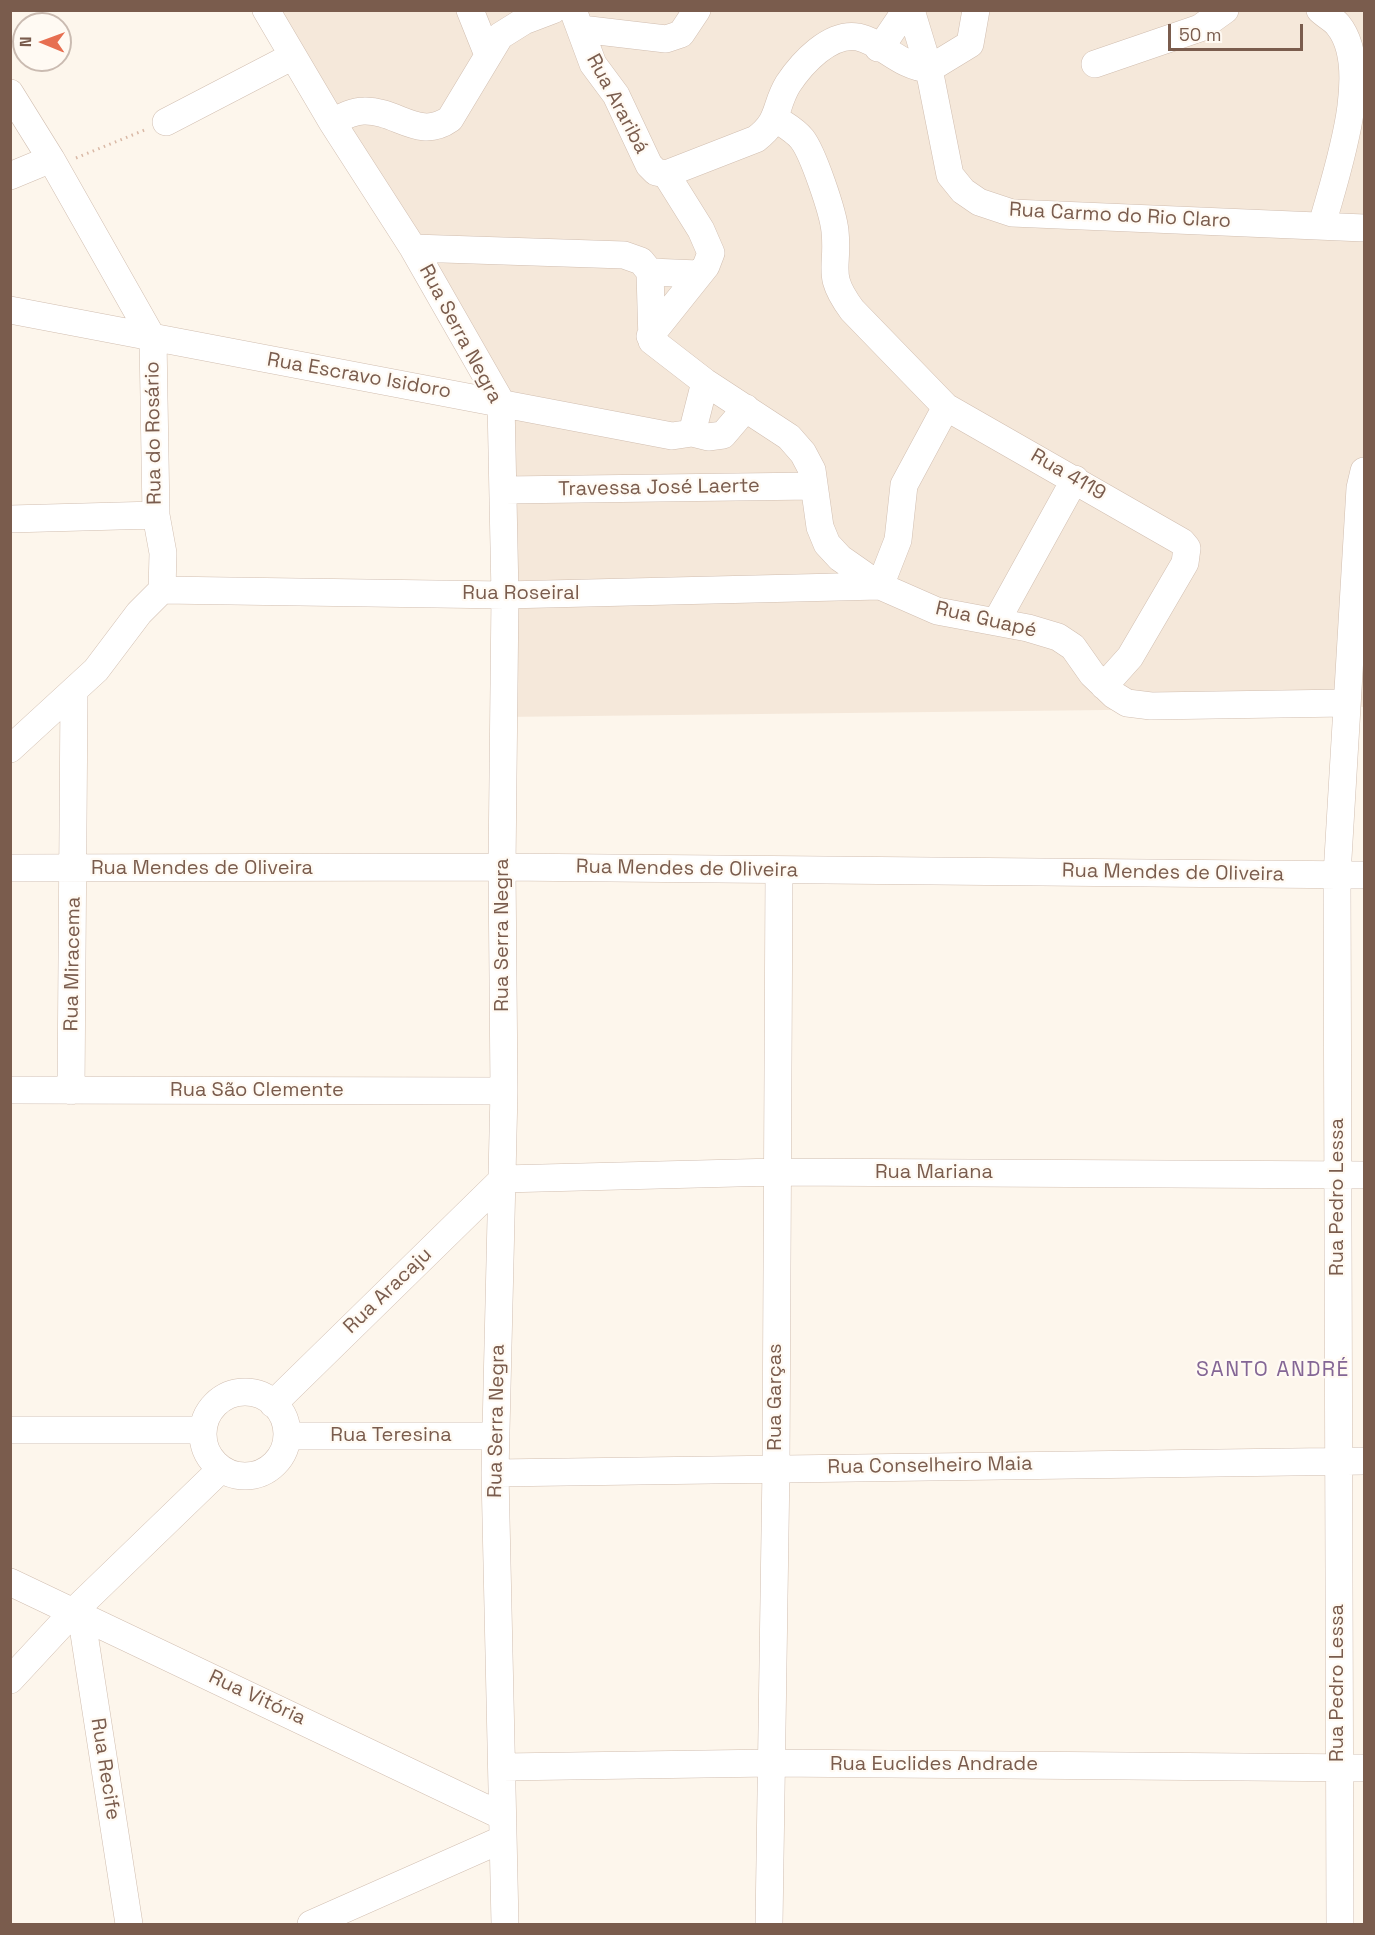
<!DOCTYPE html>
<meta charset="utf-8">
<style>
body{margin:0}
#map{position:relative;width:1375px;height:1935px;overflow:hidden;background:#fdf6ec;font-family:"Space Grotesk",sans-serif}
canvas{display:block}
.frame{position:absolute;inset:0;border:12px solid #7a5c4d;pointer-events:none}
.north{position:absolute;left:12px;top:12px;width:60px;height:60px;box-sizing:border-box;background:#fffaf3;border:2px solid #cabbb1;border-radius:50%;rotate:271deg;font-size:16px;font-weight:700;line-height:24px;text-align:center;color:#7a5c4d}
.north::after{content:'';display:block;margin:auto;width:21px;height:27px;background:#e76f51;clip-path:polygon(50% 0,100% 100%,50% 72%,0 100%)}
.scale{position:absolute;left:1168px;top:24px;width:135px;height:27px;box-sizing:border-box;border:3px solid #7a5c4d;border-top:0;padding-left:8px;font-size:18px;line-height:21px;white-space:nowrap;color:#7a5c4d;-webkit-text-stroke:4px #fffaf3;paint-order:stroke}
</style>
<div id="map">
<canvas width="1375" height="1935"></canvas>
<div class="frame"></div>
<div class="north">N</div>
<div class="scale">50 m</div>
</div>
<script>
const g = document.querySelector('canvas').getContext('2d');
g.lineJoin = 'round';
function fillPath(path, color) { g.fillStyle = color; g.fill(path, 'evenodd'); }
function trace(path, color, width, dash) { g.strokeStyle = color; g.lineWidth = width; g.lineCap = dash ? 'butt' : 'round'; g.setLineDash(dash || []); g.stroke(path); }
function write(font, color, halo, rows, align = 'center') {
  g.font = font + ' "Space Grotesk",sans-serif'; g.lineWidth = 4.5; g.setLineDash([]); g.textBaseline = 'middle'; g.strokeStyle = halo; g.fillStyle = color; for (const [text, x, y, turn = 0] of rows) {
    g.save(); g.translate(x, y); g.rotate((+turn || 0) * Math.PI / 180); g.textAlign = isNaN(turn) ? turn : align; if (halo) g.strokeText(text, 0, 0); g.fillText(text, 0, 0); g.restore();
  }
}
const residential = new Path2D(`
 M262,11h1102v696l-862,10 4,-318z`);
const path = new Path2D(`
 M76,158l71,-29`);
const minor = new Path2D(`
 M266,10l66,112 81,126 88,154 4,193 -3,272 2,224 -9,382 10,451
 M470,10l18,45
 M573,10l20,54 23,31 33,70 7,7 10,2 35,56 10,23 -5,13 -56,70
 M911,10l18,59 21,106 13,16 16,11 33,11 352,15
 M1320,10c5,5 13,9 18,15 36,44 -3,151 -16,200
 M581,29l85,10 15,-5 16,-24
 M878,48l7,-7 21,-31
 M1095,64l105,-36 25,-18
 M10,93l41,66 102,180 3,176 7,38 -1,37 -23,23 -43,57 -86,79
 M776,119c9,6 19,11 26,20 11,14 31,73 33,92 4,39 -10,42 17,79l94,97 236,135 5,6 -2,15 -55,94 -26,29
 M166,122l127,-66
 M332,122c10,-5 21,-11 32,-11 33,-1 55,30 86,8l50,-83 24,-15 29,-11
 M666,174l90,-35c25,-19 18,-32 32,-55 14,-21 42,-52 70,-47 24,5 42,30 71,32l41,-25 6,-34
 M10,176l41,-17
 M413,248l211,7 17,6 9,11 48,2
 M650,272l2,69 53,41 84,55 14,16 9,17 8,57 7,17 13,14 40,28 57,25 91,17 30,9 15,10 19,27 22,21 13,8 24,3 195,-3
 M10,310l662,126 20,-3 13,-51
 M692,433l16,4 15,-2 23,-27
 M505,490l309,-4
 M10,519l146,-4
 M162,590l343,5 375,-9 18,-46 6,-55 42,-78
 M996,622l79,-143
 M10,868l492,-1 862,8
 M10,1090l494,1
 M71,1091l3,-398
 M203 1434a42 42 0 1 1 84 0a42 42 0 1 1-84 0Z
 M273,1404l230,-225 273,-7 588,3
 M10,1430h193
 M287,1436h209
 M495,1473l869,-12
 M10,1582l492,234
 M81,1614l48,310
 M10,1680l64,-69 147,-142
 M503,1767l269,-4 592,5
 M311,1924l192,-85
 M769,1924l7,-457 3,-597
 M1340,1924l-3,-1049 23,-387 4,-17`);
const streetNames = [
 ["Rua Araribá",617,104,62],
 ["Rua Carmo do Rio Claro",1120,216,3],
 ["Rua Serra Negra",460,334,62],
 ["Rua Escravo Isidoro",359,376,10],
 ["Rua do Rosário",154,433,-91],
 ["Rua 4119",1068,475,30],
 ["Travessa José Laerte",659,488,-1],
 ["Rua Roseiral",521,594],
 ["Rua Guapé",986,620,13],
 ["Rua Mendes de Oliveira",202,869],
 ["Rua Mendes de Oliveira",687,869,1],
 ["Rua Mendes de Oliveira",1173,873,1],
 ["Rua Serra Negra",503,935,-90],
 ["Rua Miracema",73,964,-89],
 ["Rua São Clemente",257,1091],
 ["Rua Mariana",934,1173],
 ["Rua Pedro Lessa",1338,1197,-90],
 ["Rua Aracaju",388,1291,-44],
 ["Rua Garças",776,1397,-90],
 ["Rua Serra Negra",497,1421,-89],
 ["Rua Teresina",391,1436],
 ["Rua Conselheiro Maia",930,1466,-1],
 ["Rua Pedro Lessa",1338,1683,-90],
 ["Rua Vitória",257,1698,25],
 ["Rua Euclides Andrade",934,1765],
 ["Rua Recife",105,1769,81]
];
const neighbourhoodNames = [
 ["SANTO ANDRÉ",1273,1370]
];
fillPath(residential, '#f5e8da');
trace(minor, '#d1beb0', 28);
trace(path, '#d9b8a5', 3, [1.5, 4.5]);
trace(minor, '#fff', 27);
write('20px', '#7a5c4d', '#fffaf3', streetNames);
g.letterSpacing = '1.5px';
write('21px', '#846695', '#fffaf3', neighbourhoodNames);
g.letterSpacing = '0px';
</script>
